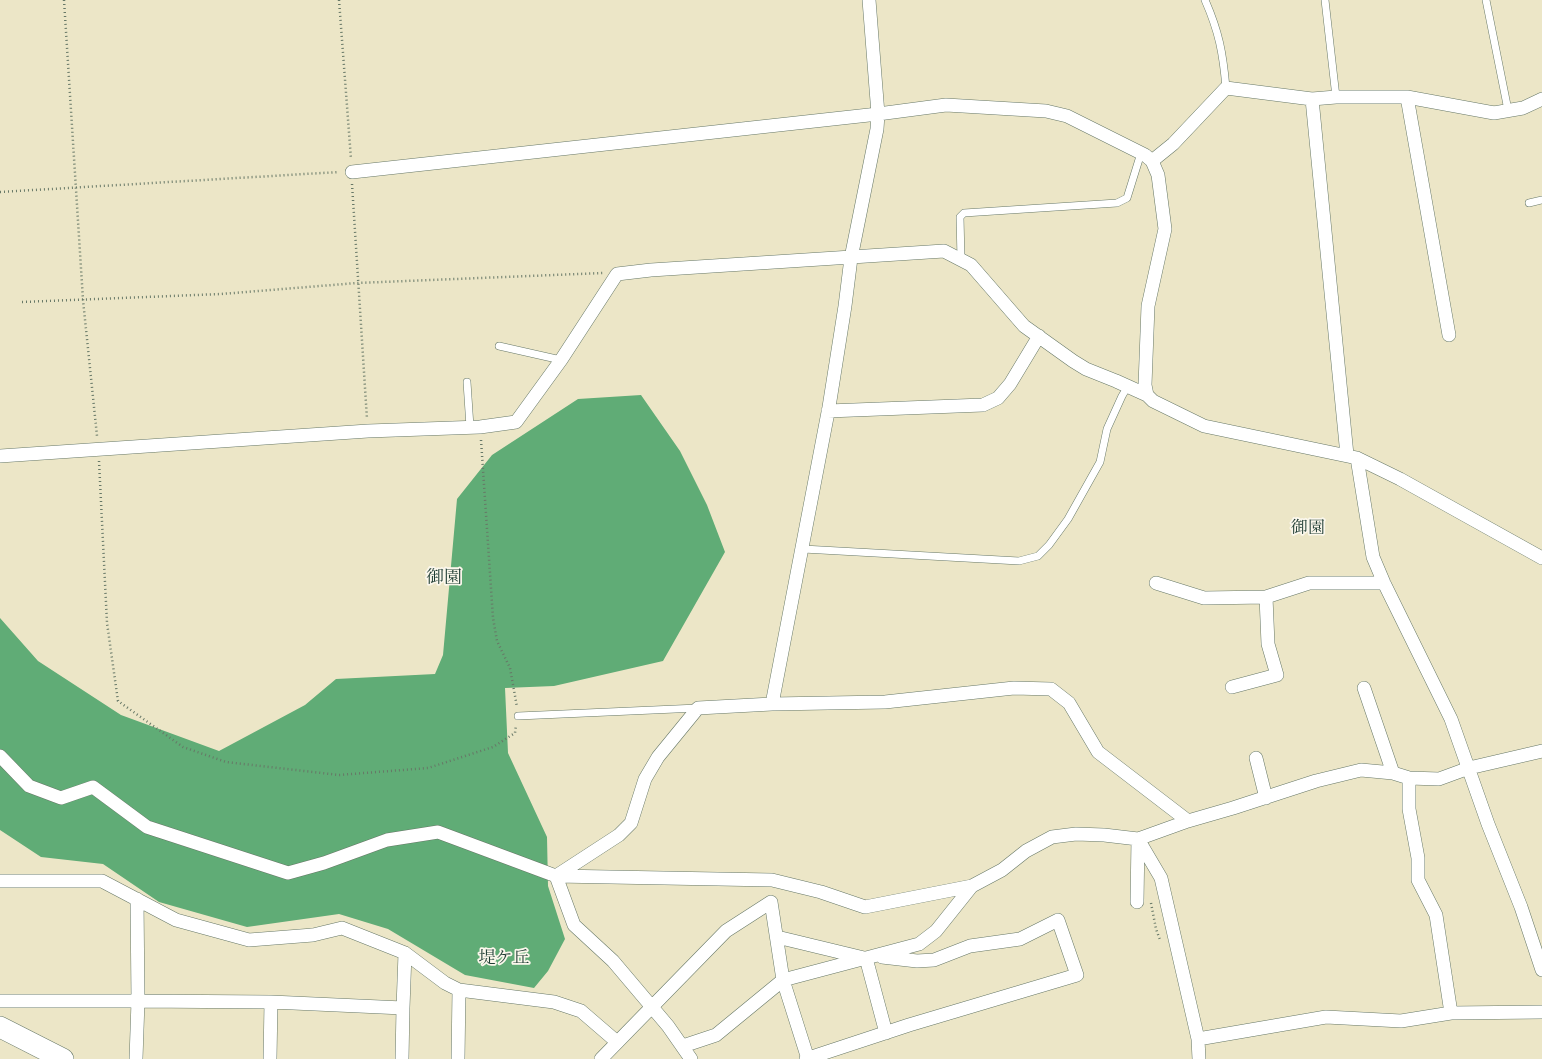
<!DOCTYPE html>
<meta charset="utf-8">
<style>
body{margin:0}
canvas{display:block;background:#ece6c7}
</style>
<canvas width="1542" height="1059"></canvas>
<script>
const g = document.querySelector('canvas').getContext('2d');
g.lineJoin = 'round';
function fillPath(path, color) { g.fillStyle = color; g.fill(path, 'evenodd'); }
function trace(path, color, width, dash) { g.strokeStyle = color; g.lineWidth = width; g.lineCap = dash ? 'butt' : 'round'; g.setLineDash(dash || []); g.stroke(path); }
function write(font, color, halo, rows, align = 'center') {
  g.font = font + ' "Sorts Mill Goudy","Noto Serif JP",serif'; g.lineWidth = 3.5; g.setLineDash([]); g.textBaseline = 'middle'; g.strokeStyle = halo; g.fillStyle = color; for (const [text, x, y, turn = 0] of rows) {
    g.save(); g.translate(x, y); g.rotate((+turn || 0) * Math.PI / 180); g.textAlign = isNaN(turn) ? turn : align; if (halo) g.strokeText(text, 0, 0); g.fillText(text, 0, 0); g.restore();
  }
}
const forest = new Path2D(`
 M641,395l39,56 27,54 18,47 -62,109 -109,25 -49,2 3,65 39,84 1,49 17,53 -17,32 -14,17 -69,-13 -77,-46 -49,-15 -92,13 -88,-25 -56,-38 -62,-7 -41,-27v-212l38,43 83,54 98,36 86,-46 31,-26 99,-5 8,-19 14,-156 35,-44 86,-56z`);
const path = new Path2D(`
 M64,0l19,300 14,136
 M339,0l12,159
 M352,184l15,235
 M0,192l339,-20
 M22,302l199,-8 136,-11 246,-10
 M481,440l12,178 4,23 13,27 7,39
 M99,461l8,162 11,78 65,46 43,15 113,13 89,-7 65,-21 22,-14 1,-8
 M1151,903l5,26 4,11`);
const service = new Path2D(`
 M1205,0c14,32 18,53 21,88
 M1325,0l11,97
 M1486,0l22,110
 M1529,203l13,-3
 M961,259l-1,-42 4,-4 153,-10 10,-5 14,-45
 M499,346l62,14
 M467,382l3,45
 M803,549l216,12 19,-5 11,-11 19,-26 32,-57 7,-33 15,-33 6,-10
 M518,716l180,-8`);
const minor = new Path2D(`
 M1407,97l42,238
 M1312,99l35,356
 M1152,161l21,-17 53,-56 86,11 24,-2h71l87,16 29,-5 19,-9
 M352,172l526,-58 68,-9 100,6 21,5 78,39 7,6 6,14 7,54 -17,77 -3,79 2,10
 M828,411l155,-6 15,-7 12,-14 29,-48
 M0,456l368,-25 112,-4 36,-5 45,-62 56,-86 34,-4 293,-19 27,14 53,61 49,35 13,8 30,12 31,14 6,6 51,25 153,32 43,21 142,79
 M1357,458l16,99 11,26 67,136 37,105 33,83 21,63
 M1156,583l48,15 62,-1 43,-14h75
 M1232,687l45,-12 -9,-31 -2,-47
 M1364,688l29,85
 M772,704l57,-297 16,-101 6,-48 26,-129 1,-15 -9,-114
 M0,756l29,30 32,12 32,-11 54,40 141,46 36,-10 63,-23 51,-8 118,44 216,4 49,12 44,15 107,-21 30,-16 24,-19 26,-14 24,-3 28,1 34,4 50,-18 45,-13 83,-27 45,-11 32,3 16,5 30,1 30,-11 73,-17
 M1256,758l10,40
 M1409,778v31l9,49v22l18,35 15,98
 M1138,839l23,39 37,161 1,20
 M556,876l63,-41 12,-12 14,-44 13,-22 40,-49 74,-4 113,-2 129,-14 37,1 18,14 29,49 90,69
 M556,876l18,49 39,36 55,65 23,33
 M0,881h102l74,39 73,20 64,-5 29,-7 63,25 40,30 14,7 95,12 27,9 36,31
 M137,899l1,102 133,1 -1,57
 M1137,902l1,-63
 M777,937l87,21
 M866,958l20,75
 M0,1001h138l-2,58
 M271,1002l132,6 2,-55
 M1198,1039l128,-22 75,4 50,-8 91,-1
 M683,1046l33,-11 67,-55 25,79
 M402,1059l1,-51
 M458,1059l1,-69
 M601,1059l125,-128 45,-29 12,78 136,-36 17,-13 36,-45
 M806,1059l103,-34 168,-50 -19,-55 -38,19 -50,7 -36,14 -17,1 -35,-4`);
const primary = new Path2D(`
 M0,1027l63,32`);
const neighbourhoodNames = [
 ["御園",1308,530],
 ["堤ケ丘",504,960]
];
const quarterNames = [
 ["御園",444,580]
];
fillPath(forest, '#60ac76');
trace(service, '#677867', 8);
trace(minor, '#677867', 14);
trace(primary, '#677867', 22);
trace(path, '#677867', 2.5, [1, 3]);
trace(service, '#fff', 7);
trace(minor, '#fff', 13);
trace(primary, '#fff', 21);
write('17px', '#1f3d34', '#fbf7ec', neighbourhoodNames);
write('18px', '#1f3d34', '#fbf7ec', quarterNames);
</script>
